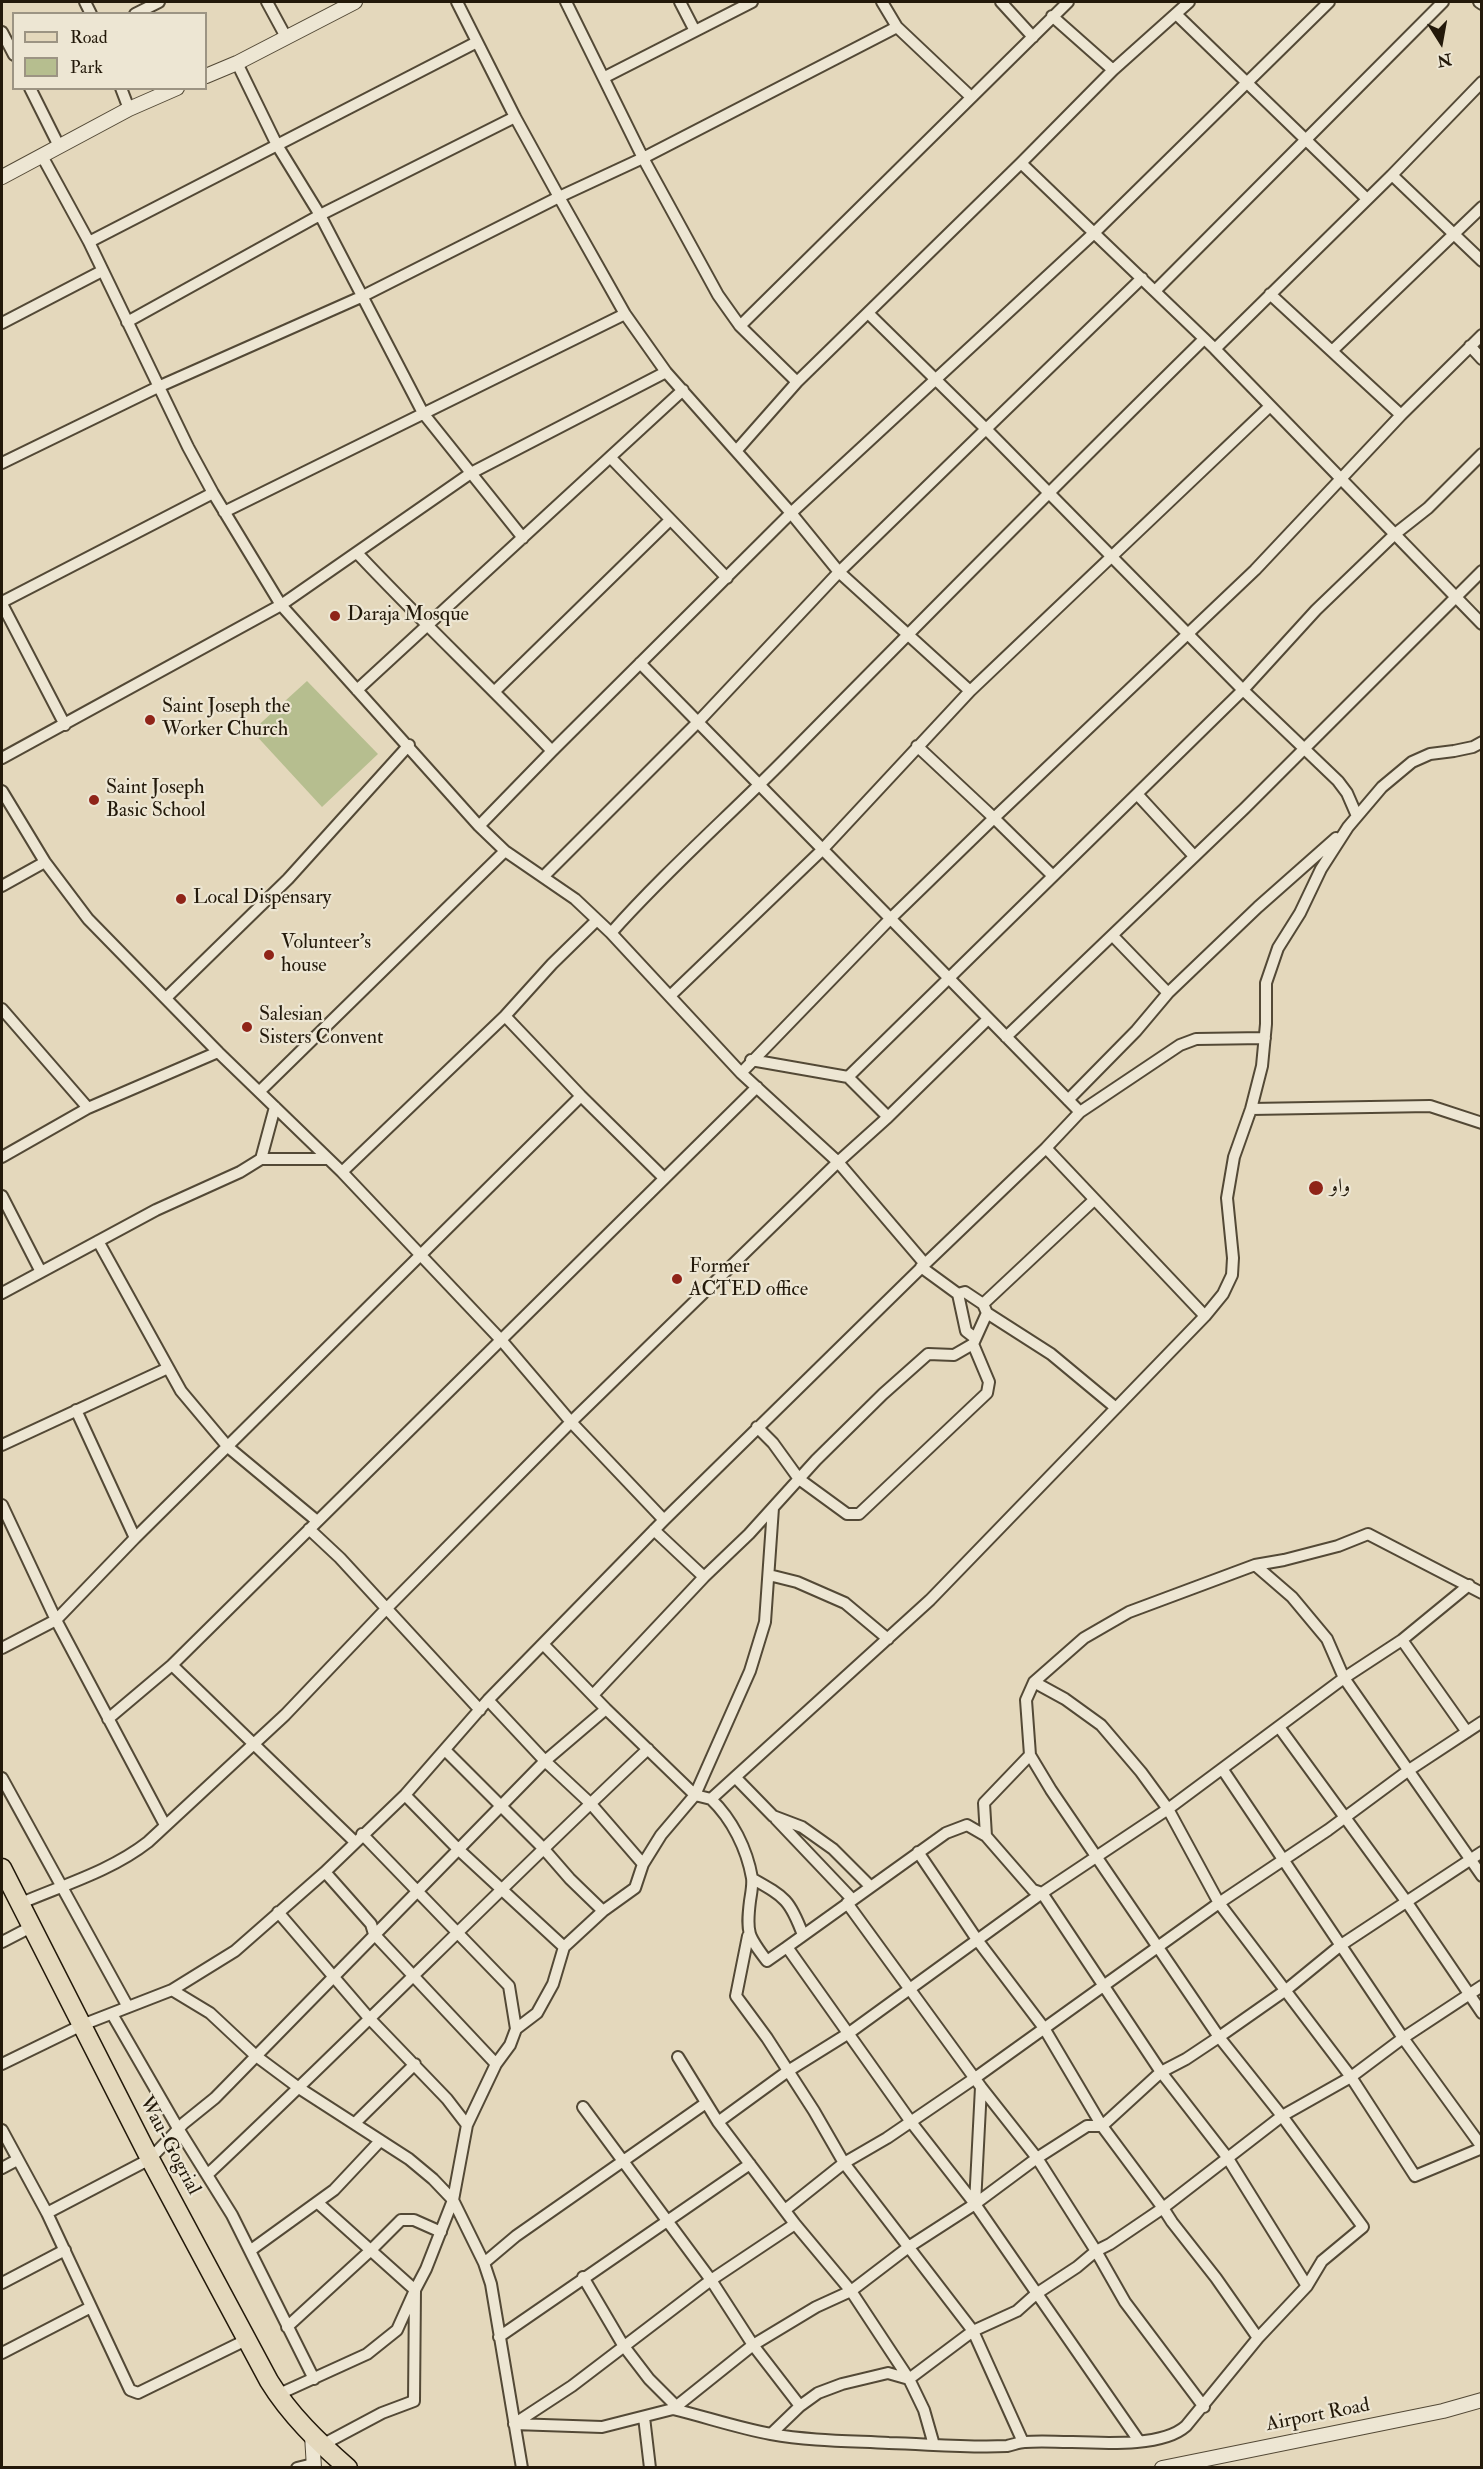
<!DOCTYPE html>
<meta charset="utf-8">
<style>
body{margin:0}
#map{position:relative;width:1483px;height:2469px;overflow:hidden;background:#e4d8bc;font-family:"IM FELL Double Pica",serif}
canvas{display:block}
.frame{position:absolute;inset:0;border:3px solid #23190a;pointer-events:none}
.legend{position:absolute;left:12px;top:12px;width:195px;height:78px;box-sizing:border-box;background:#ede6d3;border:2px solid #9c9483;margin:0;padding:8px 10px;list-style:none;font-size:18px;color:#23190a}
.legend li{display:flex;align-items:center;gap:12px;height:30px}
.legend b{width:30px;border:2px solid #9c9483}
.north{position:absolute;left:1411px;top:12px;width:60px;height:60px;-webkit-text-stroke:4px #ede6d3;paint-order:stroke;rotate:169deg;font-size:16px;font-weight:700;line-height:24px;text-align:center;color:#23190a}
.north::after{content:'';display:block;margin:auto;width:21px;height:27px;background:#23190a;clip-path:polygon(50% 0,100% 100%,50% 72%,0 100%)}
</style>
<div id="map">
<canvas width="1483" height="2469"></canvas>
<div class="frame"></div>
<ul class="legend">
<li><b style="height:8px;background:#e4d8bc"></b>Road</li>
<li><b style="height:16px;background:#b6be8f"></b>Park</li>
</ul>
<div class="north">N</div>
</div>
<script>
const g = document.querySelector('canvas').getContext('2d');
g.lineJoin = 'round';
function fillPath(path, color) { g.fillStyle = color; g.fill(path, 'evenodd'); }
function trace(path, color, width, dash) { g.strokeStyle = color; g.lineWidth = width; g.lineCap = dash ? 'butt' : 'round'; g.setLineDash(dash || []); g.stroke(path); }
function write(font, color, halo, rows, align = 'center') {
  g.font = font + ' "IM FELL Double Pica",Amiri,serif'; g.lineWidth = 4.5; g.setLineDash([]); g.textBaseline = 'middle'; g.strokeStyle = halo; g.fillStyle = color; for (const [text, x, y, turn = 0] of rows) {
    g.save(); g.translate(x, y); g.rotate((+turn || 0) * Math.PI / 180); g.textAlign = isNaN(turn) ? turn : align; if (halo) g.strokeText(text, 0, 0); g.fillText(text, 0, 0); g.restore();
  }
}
const green = new Path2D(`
 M307,681l71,73 -56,53 -70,-76z`);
const minor = new Path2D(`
 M85,2l6,12
 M267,2l19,35
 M457,2l58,115 44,80 66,117 41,58 125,141 48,59 131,119
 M566,2l77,156 75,137 22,31 57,56
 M680,2l15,29
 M882,2l15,25 73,69
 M1001,2l32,35
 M1479,2l3,2
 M135,14l24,-12
 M1176,14l191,185
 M1052,16l61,54
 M2,32l12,23
 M237,63l40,82 43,70 103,198 100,125
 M605,77l147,-75
 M30,88l29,58
 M121,88l8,21
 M42,156l47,86 99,205 25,46 68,112 198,221 26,25 70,48 36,34 130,140 97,89 87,102
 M1021,163l194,186 267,275
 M1392,175l90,86
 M89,242l388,-200
 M1155,291l288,-289
 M1270,294l131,121
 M868,313l118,116 156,-151
 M127,322l193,-107 195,-98
 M2,323l100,-52
 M740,326l328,-324
 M1470,346l12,13
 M1215,349l177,-174 90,-93
 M1332,351l150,-144
 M737,450l60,-68 224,-219 92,-93 76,-68
 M610,457l117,121
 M2,463l156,-76 203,-90 198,-100 84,-39 254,-131
 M224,512l401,-198
 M358,554c63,67 130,130 194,197
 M2,602l211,-109
 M2,604l63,121
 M640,663l440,449
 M357,690l326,-300
 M495,691l174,-170
 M917,746l77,72 59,58
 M2,758l279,-153 190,-132 195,-101
 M2,791l43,71 43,57 130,133 124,120 160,169 69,81 93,98
 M1137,794l57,62
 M479,826l73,-75 239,-238 303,-280 235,-231
 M544,876l154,-154 141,-150 147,-143 257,261 95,91 9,12 10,23
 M2,886l43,-24
 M611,933c55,-62 118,-117 176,-176 138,-140 277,-280 417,-418
 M1168,993l90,-86 78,-69
 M670,996l151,-145 149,-160 300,-285
 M166,998l122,-119 121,-134
 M2,1009l86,99
 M505,1016l76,80 83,82
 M1006,1037l239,-229 237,-237
 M751,1060l97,17
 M741,1073l149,-154 104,-101 261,-248 146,-155 81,-80
 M260,1091l245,-240
 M1068,1100l68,-69 32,-38 -55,-57
 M1251,1109l179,-3 52,17
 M888,1117l-40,-40 395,-387 73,-80 79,-76 33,-26 54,-54
 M1046,1148l159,168
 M2,1157l86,-49 130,-56
 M261,1159l14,-52
 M342,1172l163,-156 47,-52 45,-44
 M2,1196l39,76
 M98,1241l83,150 47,56 89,74
 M921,1267l37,27 8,37 9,7
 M2,1293l154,-83 84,-38 21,-13h67
 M958,1294l7,-2 18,12 4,9 64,41 65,54
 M983,1304l111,-104
 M76,1410l59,128
 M757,1427l16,16 26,36 48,35h12l128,-121 2,-11 -16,-38 14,-31
 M2,1445l164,-76
 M2,1505l54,115 109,205
 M309,1529l31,29 140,152
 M654,1530l50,47
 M1255,1565l37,32 35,42 17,39 138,198
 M769,1575l28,7 48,21 43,36
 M1402,1640l65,92
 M543,1644l63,65 89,86 16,4 219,-199 275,-284 18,-22 9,-19 1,-17 -6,-60 7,-41 17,-48 11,-43 4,-42v-41l12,-35 22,-35 21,-44 27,-42 34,-40 30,-25 18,-8 24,-3 19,-4 9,-5
 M2,1648l54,-28 79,-82 446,-442
 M172,1665l183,177
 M1034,1682l31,17 36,26 40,47 27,37 51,94 132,174 64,99 67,-28
 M593,1695l111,-118 45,-43 67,-74 67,-66 45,-40 26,1 19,-11
 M488,1700l57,61 46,43 52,60
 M108,1719l64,-54 585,-578
 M1279,1727l127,174 76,112
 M445,1750l98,98 27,31 33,32
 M1223,1770l180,268 79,109
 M735,1777l38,39 29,11 31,22 37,37
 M2,1778l126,229
 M405,1795l54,55 105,97
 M711,1799c21,20 36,50 41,79 1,7 -1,16 -2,23 -4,32 -2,35 17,60l20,-14 124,175 64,82 164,237
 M776,1819l76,80
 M362,1834l147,152 7,43
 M986,1836l47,54 9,3 119,179 66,85 80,129
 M918,1852l60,89 66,87 58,98 61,82 9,14 44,56 42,60
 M325,1872l46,52 3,10 122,130
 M753,1879c32,18 37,21 50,56
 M847,1903l134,184 56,71 59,93 29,51 79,105
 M19,1904c44,-19 92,-33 129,-62l137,-127 101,-106 185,-187 267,-260 50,-45 100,-98
 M278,1912l91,106 78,81 20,26
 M748,1936l-12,60 31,42 47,73 30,52 129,168 50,111
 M2,1942l29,-15
 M787,1947l159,-114 21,-8 19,11 -2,-33 46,-48
 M172,1990l38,23 46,43 43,32 110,71 24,20 20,21 31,63 7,21 31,184
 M112,2014l67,116 53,85 82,164
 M678,2057l40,65 77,102 56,67 58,88 15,31 10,35
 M2,2064l80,-39 90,-35 63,-39 90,-79 80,-77 83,-95 176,-180 261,-256 121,-116 34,-36 100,-67 16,-6 69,-1
 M583,2107l128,173 42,65 47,61
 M718,2122l70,-51 61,-38 193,-140 126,-84 176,-131 58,-38 67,-55
 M355,2123l60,-59
 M2,2130l45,83 83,177 8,3 108,-53
 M2,2168l15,-8
 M207,2175c149,-140 292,-286 441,-426
 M975,2204l6,-117
 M785,2210l59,-47 43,-25 88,-60 244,-175 109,-73 81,-60 73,-48
 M47,2213l103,-54 34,-36 31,-25 330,-337 61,-52
 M251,2250l83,-60 46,-49
 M484,2263l32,-27 190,-133
 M583,2277l40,68 26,34 27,27
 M2,2283l63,-33
 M287,2327l84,-77 30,-30h13l27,12
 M499,2337l251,-173
 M2,2353l89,-46
 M277,2395l90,-41 30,-24 18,-40 -97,-87
 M673,2409c33,8 65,19 98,25 38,7 79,7 118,9 39,1 79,5 118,3 6,-1 12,-4 18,-4 40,-4 130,12 161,-16l72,-88 49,-52 15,-25 41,-34 -81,-111 -63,-79 -168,-247 -21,-35 -4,-55 8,-18 50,-44 45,-26 126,-47 29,-5 54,-14 30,-12 114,59
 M644,2417l6,51
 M514,2424l88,3 71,-18 80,-64 63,-38 35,-16 59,-45 65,-42 62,-46 50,-32h15l59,-54 25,-13 33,-22 67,-47 55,-45 141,-93
 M514,2424l58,-38 139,-106 84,-56
 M771,2434l29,-28 18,-13 24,-9 46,-11 21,6 64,-48 44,-20 19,-17 41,-27 19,-16 14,-7 53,-36 119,-92 69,-39 52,-39 79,-52
 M322,2445l60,-32 32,-12 1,-111 11,-21 27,-69 14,-75 29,-61 14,-19 6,-16 21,-16 16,-29 11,-37 39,-36 32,-23 8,-24 18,-29 34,-40 55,-124 15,-49 8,-114
 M297,2468l16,-4`);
const tertiary = new Path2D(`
 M206,76l31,-13 118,-61
 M2,177l127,-68 48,-21
 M312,2435l2,33
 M1162,2468l281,-57 39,-11`);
const primary = new Path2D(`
 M2,1868l148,291 119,222c21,34 49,61 79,87`);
const markers = [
 [335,616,6,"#8f2418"],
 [150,720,6,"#8f2418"],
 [94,800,6,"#8f2418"],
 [181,899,6,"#8f2418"],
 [269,955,6,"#8f2418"],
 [247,1027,6,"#8f2418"],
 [1316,1188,8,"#8f2418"],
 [677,1279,6,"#8f2418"]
];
const poiNames = [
 ["Daraja Mosque",347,616],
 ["Saint Joseph the",162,708],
 ["Worker Church",162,731],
 ["Saint Joseph",106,789],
 ["Basic School",106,812],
 ["Local Dispensary",193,899],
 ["Volunteer's",281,944],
 ["house",281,967],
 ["Salesian",259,1016],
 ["Sisters Convent",259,1039],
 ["واو",1330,1188],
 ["Former",689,1268],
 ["ACTED office",689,1291]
];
const streetNames = [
 ["Wau-Gogrial",169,2146,62],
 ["Airport Road",1318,2416,-11]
];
fillPath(green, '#b6be8f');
trace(minor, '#534936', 14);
trace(tertiary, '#534936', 16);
trace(primary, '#23190a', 21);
trace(minor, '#ede6d3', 10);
trace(tertiary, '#ede6d3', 14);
trace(primary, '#e4d8bc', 18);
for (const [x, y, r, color] of markers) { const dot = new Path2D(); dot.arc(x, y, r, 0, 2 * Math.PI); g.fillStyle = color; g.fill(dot); trace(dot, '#ede6d3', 2); }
write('20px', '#23190a', '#ede6d3', poiNames, 'left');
write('20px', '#23190a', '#ede6d3', streetNames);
</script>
